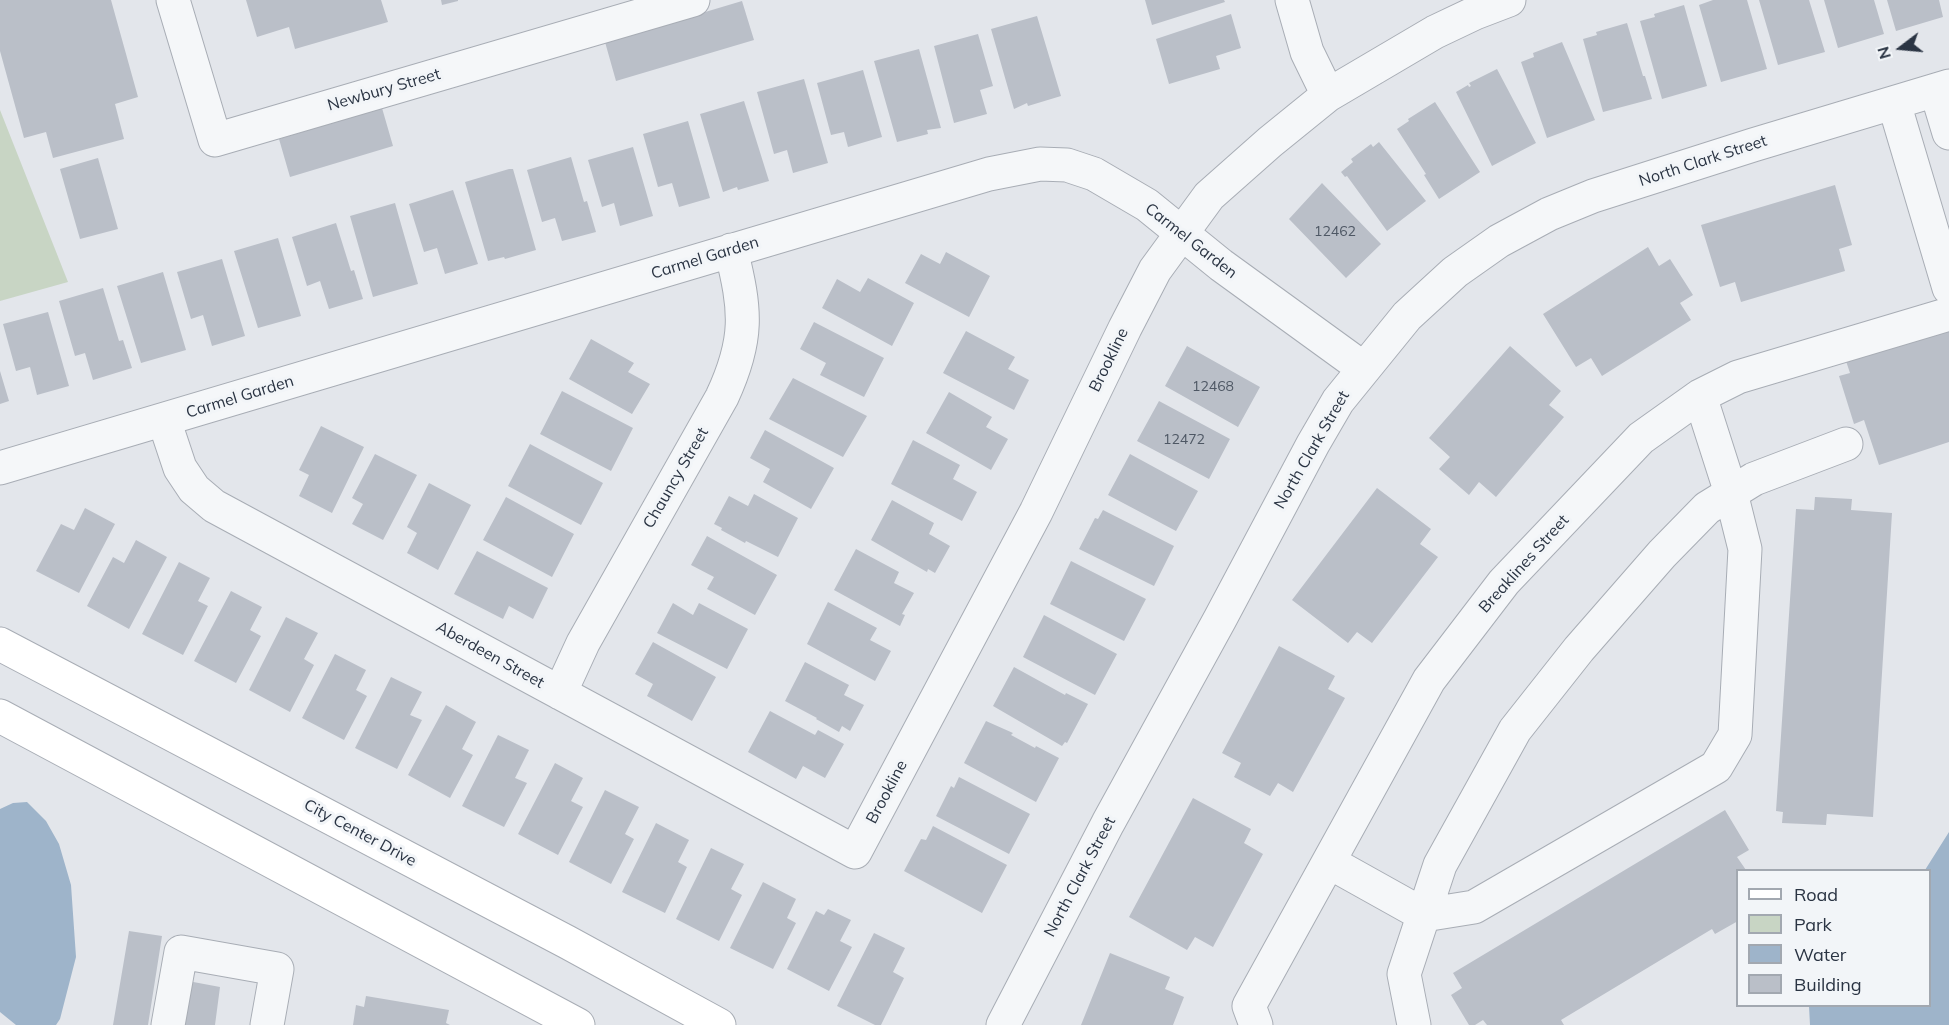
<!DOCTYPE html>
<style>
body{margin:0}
#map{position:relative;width:1949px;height:1025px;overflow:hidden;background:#e3e6eb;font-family:Mulish,sans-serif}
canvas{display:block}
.legend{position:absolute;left:1736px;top:869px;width:195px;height:138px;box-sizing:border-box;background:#f2f5f8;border:2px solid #a2a8b0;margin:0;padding:8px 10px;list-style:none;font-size:18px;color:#2a3443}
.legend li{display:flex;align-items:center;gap:12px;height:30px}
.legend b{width:30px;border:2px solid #a2a8b0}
.north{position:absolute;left:1871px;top:18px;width:60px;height:60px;-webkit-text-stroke:4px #f2f5f8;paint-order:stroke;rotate:254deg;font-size:16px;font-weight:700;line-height:24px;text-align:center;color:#2a3443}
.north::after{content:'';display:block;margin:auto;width:21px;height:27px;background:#2a3443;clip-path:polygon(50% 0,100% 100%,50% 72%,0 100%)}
</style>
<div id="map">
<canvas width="1949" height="1025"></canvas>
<ul class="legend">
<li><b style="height:8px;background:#fff"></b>Road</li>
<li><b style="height:16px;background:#c8d5c4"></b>Park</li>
<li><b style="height:16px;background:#9eb4ca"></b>Water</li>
<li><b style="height:16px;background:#babfc8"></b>Building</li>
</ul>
<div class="north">N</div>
</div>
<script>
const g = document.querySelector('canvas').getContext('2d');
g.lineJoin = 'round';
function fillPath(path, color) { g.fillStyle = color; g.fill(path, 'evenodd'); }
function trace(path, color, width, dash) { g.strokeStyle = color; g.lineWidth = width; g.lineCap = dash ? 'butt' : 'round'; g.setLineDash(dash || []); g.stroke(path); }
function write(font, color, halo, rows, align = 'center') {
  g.font = font + ' Mulish,sans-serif'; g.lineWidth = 6; g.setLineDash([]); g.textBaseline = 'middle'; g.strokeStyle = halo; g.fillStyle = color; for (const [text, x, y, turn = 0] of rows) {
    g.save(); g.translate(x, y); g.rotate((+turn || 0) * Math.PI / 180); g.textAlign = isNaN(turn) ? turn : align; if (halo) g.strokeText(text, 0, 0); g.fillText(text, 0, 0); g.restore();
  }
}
const green = new Path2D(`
 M0,110l68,172 -68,19z`);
const water = new Path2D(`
 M27,802l19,19 13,23 12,41 5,72 -16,62 -4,6h-40l-16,-13v-203l13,-6z
 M1949,832v193h-139l-1,-19h121v-136h-5z`);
const building = new Path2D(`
 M0,0h111l27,97 -23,7 9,35 -71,19 -7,-26 -22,6 -24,-87z
 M246,0h135l7,22 -93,27 -6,-22 -32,10z
 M441,0h17v1l-16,4z
 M1145,0h79l1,2 -73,23z
 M1713,0h34l20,69 -46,13 -22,-77z
 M1759,0h50l16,52 -47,13z
 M1824,0h50l10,34 -46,14z
 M1887,0h52l4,17 -47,14z
 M742,1l12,39 -138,41 -11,-39z
 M1684,5l23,81 -45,13 -22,-78 15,-4 -1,-3z
 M1231,14l10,34 -25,8 4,13 -51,15 -13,-45z
 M1037,16l24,80 -33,10 -1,-3 -13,6 -23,-80z
 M1627,23l16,53h2l7,23 -49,13 -20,-73 14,-4 -1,-3z
 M978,34l15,52 -13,4 7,24 -33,9 -20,-77z
 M1562,42l33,78 -48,18 -26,-76 13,-5 -1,-4z
 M919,49l22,79 -14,2 1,4 -31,8 -23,-81z
 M1497,69l39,74 -44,23 -36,-74 12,-7 1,2 2,-1 -2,-3z
 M863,70l19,67 -34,10 -4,-15 -13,3 -14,-52z
 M804,79l24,84 -35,10 -6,-23 -13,4 -17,-62z
 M744,101l25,80 -31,9 -1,-3 -14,5 -23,-78z
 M1435,102l45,70 -41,27 -15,-24 2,-1 -29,-45 12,-8 -1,-2z
 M382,108l11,38 -103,31 -11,-38z
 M688,121l22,77 -31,9 -7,-24 -14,4 -15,-53z
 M1379,142l47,59 -39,30 -40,-55 -2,1 -4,-5 12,-10 -2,-3 20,-15 2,3z
 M633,147l20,69 -33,10 -6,-23 -12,4 -14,-47z
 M571,157l13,45 3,-1 9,31 -34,9 -7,-23 -13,4 -15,-52z
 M98,158l20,71 -38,10 -20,-70z
 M509,169h4l23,81 -31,9 -1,-2 -16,4 -23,-79z
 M1322,183l59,61 -35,34 -57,-59z
 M1835,185l17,60 -13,4 6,22 -104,31 -6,-20 -15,5 -19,-62z
 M453,190l25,74 -33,10 -8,-26 -13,4 -15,-48z
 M395,203l23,81 -45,13 -23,-81z
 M336,223l15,48 3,-1 9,29 -34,10 -9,-28 -13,5 -15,-49z
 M278,238l23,78 -43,12 -24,-77z
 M1648,247l11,19 11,-7 23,36 -13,8 11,17 -89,56 -11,-18 -15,9 -33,-53z
 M946,252l44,24 -21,41 -64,-34 16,-29 19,10z
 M222,259l23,77 -33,10 -9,-31 -12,4 -14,-47z
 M163,272l23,78 -45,13 -24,-77z
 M868,278l46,25 -22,43 -70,-38 15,-29 23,13z
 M103,288l16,53 4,-1 9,28 -39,12 -8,-27 -10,3 -16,-55z
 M48,312l21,74 -32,9 -7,-28 -14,4 -13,-47z
 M814,322l70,36 -20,39 -44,-22 6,-12 -26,-14z
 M1949,328v114l-70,23 -15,-45 -10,4 -15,-48 11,-3 -4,-12z
 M966,331l49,26 -7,12 21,11 -15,30 -71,-37z
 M591,339l43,24 -6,9 22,12 -18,30 -63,-35z
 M1187,346l73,41 -22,40 -73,-41z
 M1510,346l51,45 -12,14 15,12 -68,80 -17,-15 -10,13 -30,-26 11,-12 -21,-19z
 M0,371l9,30 -9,3z
 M793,378l74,38 -24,41 -74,-38z
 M562,391l71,37 -22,43 -71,-37z
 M949,392l43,25 -6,10 22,12 -17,31 -65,-37z
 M1159,401l71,38 -21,40 -72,-38z
 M321,426l43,21 -32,66 -33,-17 10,-21 -10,-5z
 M765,430l69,38 -23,41 -48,-27 7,-13 -20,-11z
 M913,440l47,25 -7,14 24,13 -15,29 -71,-37z
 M530,444l73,39 -22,42 -73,-39z
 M375,454l42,21 -34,65 -31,-16 11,-20 -11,-6z
 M1130,454l68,37 -22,40 -68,-36z
 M429,483l42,22 -33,65 -31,-17 10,-20 -10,-6z
 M1377,488l54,41 -11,15 18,13 -66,86 -15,-11 -9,11 -56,-43z
 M754,494l44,24 -20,39 -32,-16 -1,2 -24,-13 1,-2 -8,-4 15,-28 19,10z
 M506,497l68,37 -22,43 -69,-37z
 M1815,497l37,2 -1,11 41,3 -19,304 -46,-3 -1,11 -44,-2 1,-11 -7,-1 20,-302 18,1z
 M892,500l42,23 -5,11 21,12 -15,27 -7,-4 -1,3 -56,-32z
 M85,508l30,16 -36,69 -43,-22 25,-47 13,6z
 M1103,510l71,36 -20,40 -75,-37 16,-31 3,1z
 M707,536l70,39 -22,40 -48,-26 7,-12 -23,-12z
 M136,540l31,17 -38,72 -42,-23 26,-49 11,6z
 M856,549l43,23 -5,11 20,10 -12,21 3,1 -5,11 -66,-36z
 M477,551l71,37 -15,31 -24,-13 -6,13 -49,-25z
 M1071,561l75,38 -22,42 -74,-37z
 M179,562l31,16 -12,23 10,5 -25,49 -41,-21z
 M231,591l31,16 -12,23 11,6 -25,47 -42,-22z
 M828,602l49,26 -7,12 21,11 -16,30 -68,-37z
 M673,603l20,12 6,-12 49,26 -21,40 -70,-36z
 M1044,615l73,39 -22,41 -72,-38z
 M286,617l32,16 -14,26 10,6 -24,47 -41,-22z
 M653,642l63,35 -24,44 -45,-25 6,-12 -18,-10z
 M1279,646l56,30 -7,13 17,9 -52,94 -15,-9 -8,13 -36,-19 7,-14 -19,-10z
 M335,654l31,16 -10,20 11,6 -23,44 -42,-22z
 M805,662l44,23 -5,10 20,10 -14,26 -8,-5 -3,6 -23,-13 1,-1 -32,-17z
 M1014,667l51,28 1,-2 22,11 -21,39 -2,-1 -3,4 -69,-40z
 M391,677l31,15 -12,23 12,5 -25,49 -42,-21z
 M446,705l30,17 -14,27 11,6 -23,43 -42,-23z
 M770,711l45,24 3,-5 26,14 -19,34 -22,-12 -7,13 -48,-27z
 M986,721l27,12 -2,2 24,13 1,-2 23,12 -23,44 -72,-39z
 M498,735l31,15 -14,28 12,5 -23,44 -42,-21z
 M555,763l28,15 -12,23 12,6 -25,48 -40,-21z
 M959,777l71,37 -21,40 -73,-38 15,-30 3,2z
 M605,790l34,17 -14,27 9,5 -23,45 -42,-22z
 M1193,798l58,31 -7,14 19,11 -50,93 -18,-10 -8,13 -58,-33z
 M1725,810l24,40 -12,7 9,13h-8v51l-23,13 -3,-5 -151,91 3,5h-77l-4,-5 -8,5h-6l-18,-30 11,-7 -9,-15z
 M656,823l33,17 -11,22 9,5 -22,46 -43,-21z
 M933,826l74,39 -25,48 -78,-42 17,-32 5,1z
 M711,848l33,16 -13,25 11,6 -23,46 -43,-22z
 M763,882l33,17 -9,19 9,5 -23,46 -43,-21z
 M828,909l23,11 -11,21 12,6 -23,44 -42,-22 29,-58 8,4z
 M129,931l33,5 -14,89h-35z
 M874,933l31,15 -12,24 11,6 -23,47h-6l-38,-19z
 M1110,953l60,24 -5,12 19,8 -11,28h-92z
 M188,981l32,6 -5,38h-33z
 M366,996l83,14 -3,13 4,2h-97l3,-20 8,2z`);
const street = new Path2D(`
 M173,0l42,140 478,-140
 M1292,0l15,52 21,43
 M1936,90l13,43
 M1894,103l55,185
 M164,420l16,48 14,21 20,17 641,346 181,-340 89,-184 30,-58 54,-74 61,-54 58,-47 107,-63 40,-19 34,-13
 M0,468l989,-294 51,-10 27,1 27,9 53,31 74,60 142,103
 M560,693l23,-50 139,-246c27,-58 24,-87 9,-147
 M1329,862l95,53 50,-8 242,-140 19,-32 10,-186 -14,-56 -31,-97
 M168,1025l13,-73 96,17 -10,56
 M1003,1025l105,-202 112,-204 93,-175 25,-43 69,-85 48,-44 44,-31 50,-27 44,-18 160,-51 196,-59
 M1256,1025l-7,-19 180,-326 75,-98 137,-144 59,-42 38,-19 211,-63
 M1414,1025l-10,-51 36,-109 75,-135 64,-81 83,-95 45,-46 47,-29 92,-35`);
const secondary = new Path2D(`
 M0,644l567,298 152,83
 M0,716l578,309`);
const numberNames = [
 ["12462",1335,232],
 ["12468",1213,387],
 ["12472",1184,440]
];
const streetNames = [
 ["Newbury Street",384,90,-16],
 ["North Clark Street",1703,161,-18],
 ["Carmel Garden",1191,241,38],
 ["Carmel Garden",705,258,-17],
 ["Brookline",1109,360,-64],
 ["Carmel Garden",240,397,-17],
 ["North Clark Street",1312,450,-60],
 ["Chauncy Street",676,478,-60],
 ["Breaklines Street",1524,564,-48],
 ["Aberdeen Street",490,655,29],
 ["Brookline",887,792,-62],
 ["City Center Drive",360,833,28],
 ["North Clark Street",1080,877,-62]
];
fillPath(green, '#c8d5c4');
fillPath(water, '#9eb4ca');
fillPath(building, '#babfc8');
trace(street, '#a8adb5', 35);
trace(secondary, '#a8adb5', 35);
trace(street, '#f5f7f9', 33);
trace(secondary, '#fff', 33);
write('14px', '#4e5764', null, numberNames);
write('16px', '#2a3443', '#f2f5f8', streetNames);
</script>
